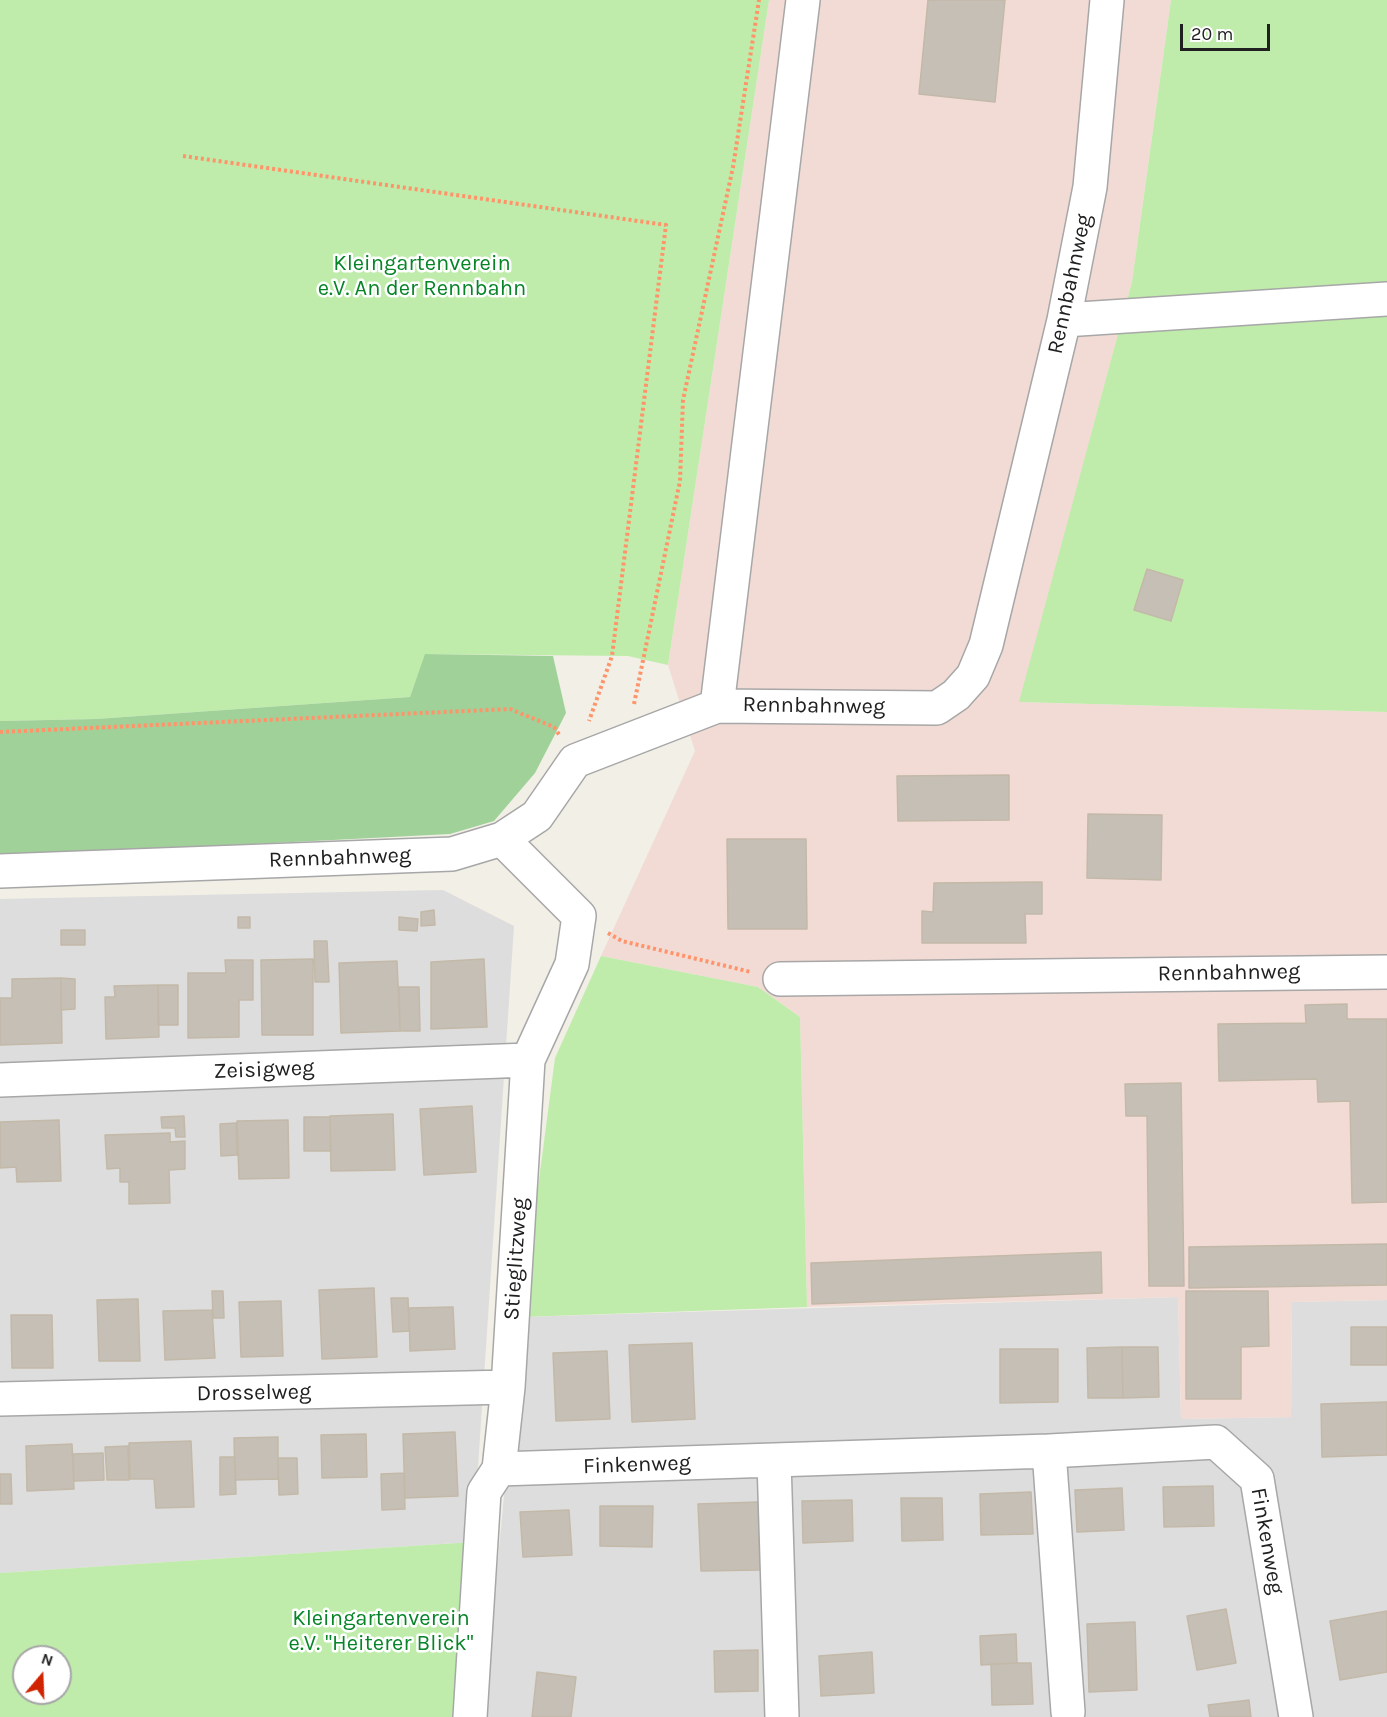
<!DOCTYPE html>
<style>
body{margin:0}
#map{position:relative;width:1387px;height:1717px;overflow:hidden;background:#f1efe6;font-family:Karla,sans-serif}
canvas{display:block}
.north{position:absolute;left:12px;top:1645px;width:60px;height:60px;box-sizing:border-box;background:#fff;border:2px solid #a6a6a6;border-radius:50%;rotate:19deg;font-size:16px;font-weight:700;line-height:24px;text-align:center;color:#202020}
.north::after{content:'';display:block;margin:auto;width:21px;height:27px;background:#d02400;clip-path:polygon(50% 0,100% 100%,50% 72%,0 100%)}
.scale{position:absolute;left:1180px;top:24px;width:90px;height:27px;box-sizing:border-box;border:3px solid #202020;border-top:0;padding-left:8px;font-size:18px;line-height:21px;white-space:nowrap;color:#202020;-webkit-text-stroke:4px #fff;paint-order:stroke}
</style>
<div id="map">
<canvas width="1387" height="1717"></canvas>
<div class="north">N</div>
<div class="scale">20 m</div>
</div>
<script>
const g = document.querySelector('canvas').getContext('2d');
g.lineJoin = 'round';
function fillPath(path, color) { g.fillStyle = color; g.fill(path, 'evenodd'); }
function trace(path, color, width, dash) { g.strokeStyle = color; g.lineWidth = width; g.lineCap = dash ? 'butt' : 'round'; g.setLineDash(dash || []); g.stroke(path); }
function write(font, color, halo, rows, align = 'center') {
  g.font = font + ' Karla,sans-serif'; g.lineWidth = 5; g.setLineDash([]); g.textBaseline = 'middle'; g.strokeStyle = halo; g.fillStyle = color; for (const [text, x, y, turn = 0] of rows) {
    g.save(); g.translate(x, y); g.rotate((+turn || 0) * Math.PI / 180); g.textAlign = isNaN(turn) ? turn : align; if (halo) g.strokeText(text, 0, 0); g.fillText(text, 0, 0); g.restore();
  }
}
const residential = new Path2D(`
 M443,890l71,36 -41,616 -473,31v-674z
 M1178,1297l3,122 110,-2 1,-115 95,-2v417h-904l38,-400z`);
const commercial = new Path2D(`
 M769,0h402l-39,282 -112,420 367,10v588l-95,2 -1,115 -110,2 -3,-122 -371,10 -7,-290 -42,-30 -157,-31 94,-205 -27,-86z`);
const grass = new Path2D(`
 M0,0h769l-101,665 -40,-9 -202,-2 -16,43 -314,22 -96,2z
 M1171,0h216v712l-368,-10 113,-420z
 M601,956l157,31 42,30 7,290 -286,10 34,-259z
 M473,1542l-13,175h-460v-144zM24,1657h36v36h-36z`);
const forest = new Path2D(`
 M425,654l128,2 13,57 -31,60 -41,48 -44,13 -450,23v-136l96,-2 314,-22z`);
const building = new Path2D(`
 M928,0h77l-10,102 -76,-8z
 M1147,569l36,11 -12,41 -37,-11z
 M1009,775v45l-111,1 -1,-45z
 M1088,814l74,1 -1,65 -74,-2z
 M727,839h79l1,90h-79z
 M1042,882v32h-17l1,29h-104v-32l11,1 1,-29z
 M434,910l1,15 -14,1v-14z
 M238,917h12v11h-12z
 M399,917l19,2 -1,12 -18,-1z
 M61,930h24v15h-24z
 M314,941h13l2,41h-14z
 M313,959v76h-51l-1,-75z
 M484,959l3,68 -56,2v-67z
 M225,960h28v40h-14v37l-51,1v-65h38z
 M397,961l3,70 -59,2 -2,-70z
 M61,978l1,65 -62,2v-47h12v-19z
 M61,978l14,1v30l-14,1z
 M158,985l1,52 -53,2 -1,-42h10l-1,-11z
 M158,985h20v40h-20z
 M399,987h20l1,44h-20z
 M1347,1004v15h40v183l-35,1 -2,-102 -32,1 -1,-23 -98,2 -1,-57 88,-1 -1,-18z
 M1181,1083l3,203h-35l-2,-170h-21l-1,-32z
 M472,1106l4,66 -52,3 -4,-66z
 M393,1114l2,56 -64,1 -1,-55z
 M184,1116l1,21h-9l-1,-9h-13l-1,-11z
 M304,1117h26l1,34h-27z
 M59,1120l2,61 -44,1 -1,-15 -16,1v-46z
 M288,1120l1,58 -50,1 -2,-58z
 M236,1123l1,32 -16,1 -1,-32z
 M170,1133v9l15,-1v28l-16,1 1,33 -41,1v-22h-9v-14l-13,1 -2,-34z
 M1387,1244v41l-198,3v-41z
 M1101,1252l1,41 -290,11 -1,-41z
 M374,1288l3,69 -55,2 -3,-69z
 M212,1291h11l1,27h-11z
 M1186,1291h82l1,55 -28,1v52h-55z
 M391,1298h17l1,33 -16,1z
 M138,1299l2,62h-41l-2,-61z
 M281,1301l2,55 -42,1 -2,-55z
 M453,1307l2,42 -45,2 -1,-43z
 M212,1310l3,48 -50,2 -2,-49z
 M11,1315h41l1,53h-41z
 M1351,1327h36v38h-36z
 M692,1343l3,76 -63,3 -3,-77z
 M1122,1347h36l1,50 -36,1z
 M1122,1347l1,51h-35l-1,-50z
 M1000,1349h58v53l-58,1z
 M607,1351l3,68 -54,2 -3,-68z
 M1387,1402v53l-65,2 -1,-53z
 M455,1432l3,64 -53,2 -2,-64z
 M366,1434l1,43 -45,1 -1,-43z
 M278,1437v42l-43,1 -1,-42z
 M191,1441l3,66 -38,1 -2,-29h-24l-1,-36z
 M72,1444l2,45 -47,2 -1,-45z
 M128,1446l1,34h-22l-2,-33z
 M103,1453l1,27 -30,1 -1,-27z
 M220,1457h15l1,37 -16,1z
 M278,1458h19l1,36 -19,1z
 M404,1473l1,36 -23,1 -1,-36z
 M0,1474h11l1,30h-12z
 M1213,1486l1,40 -50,1 -1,-40z
 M1122,1488l2,42 -47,2 -2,-42z
 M1031,1492l2,42 -52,1 -1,-41z
 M901,1498h41l1,42 -41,1z
 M852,1500l1,41 -50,2 -1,-42z
 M758,1502l2,68 -59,1 -3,-67z
 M600,1506h53l-1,41 -52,-1z
 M569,1510l3,45 -49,2 -3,-45z
 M1226,1609l10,54 -39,7 -10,-54z
 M1387,1611v61l-47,8 -10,-59z
 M1135,1622l2,68 -48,2 -2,-68z
 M1016,1634l1,29 -36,2 -1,-29z
 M758,1650v41l-43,1 -1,-41z
 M872,1652l2,41 -53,3 -2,-40z
 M1017,1663h14l2,41 -41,1 -1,-41z
 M537,1672l39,5 -5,40h-39z
 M1249,1700l2,17h-41l-2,-12z`);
const path = new Path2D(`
 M183,156l483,69 -54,431 -23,65
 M634,704l46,-223 3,-81 50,-233 26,-167
 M0,732l510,-23 44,18 6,9
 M608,933l14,8 129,31`);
const minor = new Path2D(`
 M1064,320l323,-21
 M717,706l86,-706
 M0,871l452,-17 50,-15 35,-23 38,-55 142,-55 220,2 19,-13 17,-19 13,-31 78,-325 26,-133 17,-187
 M780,979l607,-7
 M0,1080l528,-20
 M0,1399l508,-12
 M1049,1451l19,261
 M774,1461l8,256
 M499,1469l550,-18 167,-9 41,37 39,238
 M470,1717l14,-225 15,-23 9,-82 20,-327 44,-96 7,-48 -77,-77`);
const parkNames = [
 ["Kleingartenverein",422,264],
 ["e.V. An der Rennbahn",422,289],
 ["Kleingartenverein",381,1619],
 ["e.V. \"Heiterer Blick\"",381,1644]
];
const streetNames = [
 ["Rennbahnweg",1070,284,-78],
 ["Rennbahnweg",814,706,1],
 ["Rennbahnweg",340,858,-2],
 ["Rennbahnweg",1229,973,-1],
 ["Zeisigweg",264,1070,-2],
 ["Stieglitzweg",516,1259,-86],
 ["Drosselweg",254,1393,-1],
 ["Finkenweg",637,1465,-2],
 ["Finkenweg",1267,1541,80]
];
fillPath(residential, '#dedddd');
fillPath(commercial, '#f2dbd5');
fillPath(grass, '#bfecaa');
fillPath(forest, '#a0d199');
fillPath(building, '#c6bfb5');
trace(building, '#c3b9a8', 1.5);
trace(minor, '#a7a7a7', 36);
trace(path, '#ff9369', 4, [3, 3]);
trace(minor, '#fff', 33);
write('22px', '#078428', '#fff', parkNames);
write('22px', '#202020', '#fff', streetNames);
</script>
